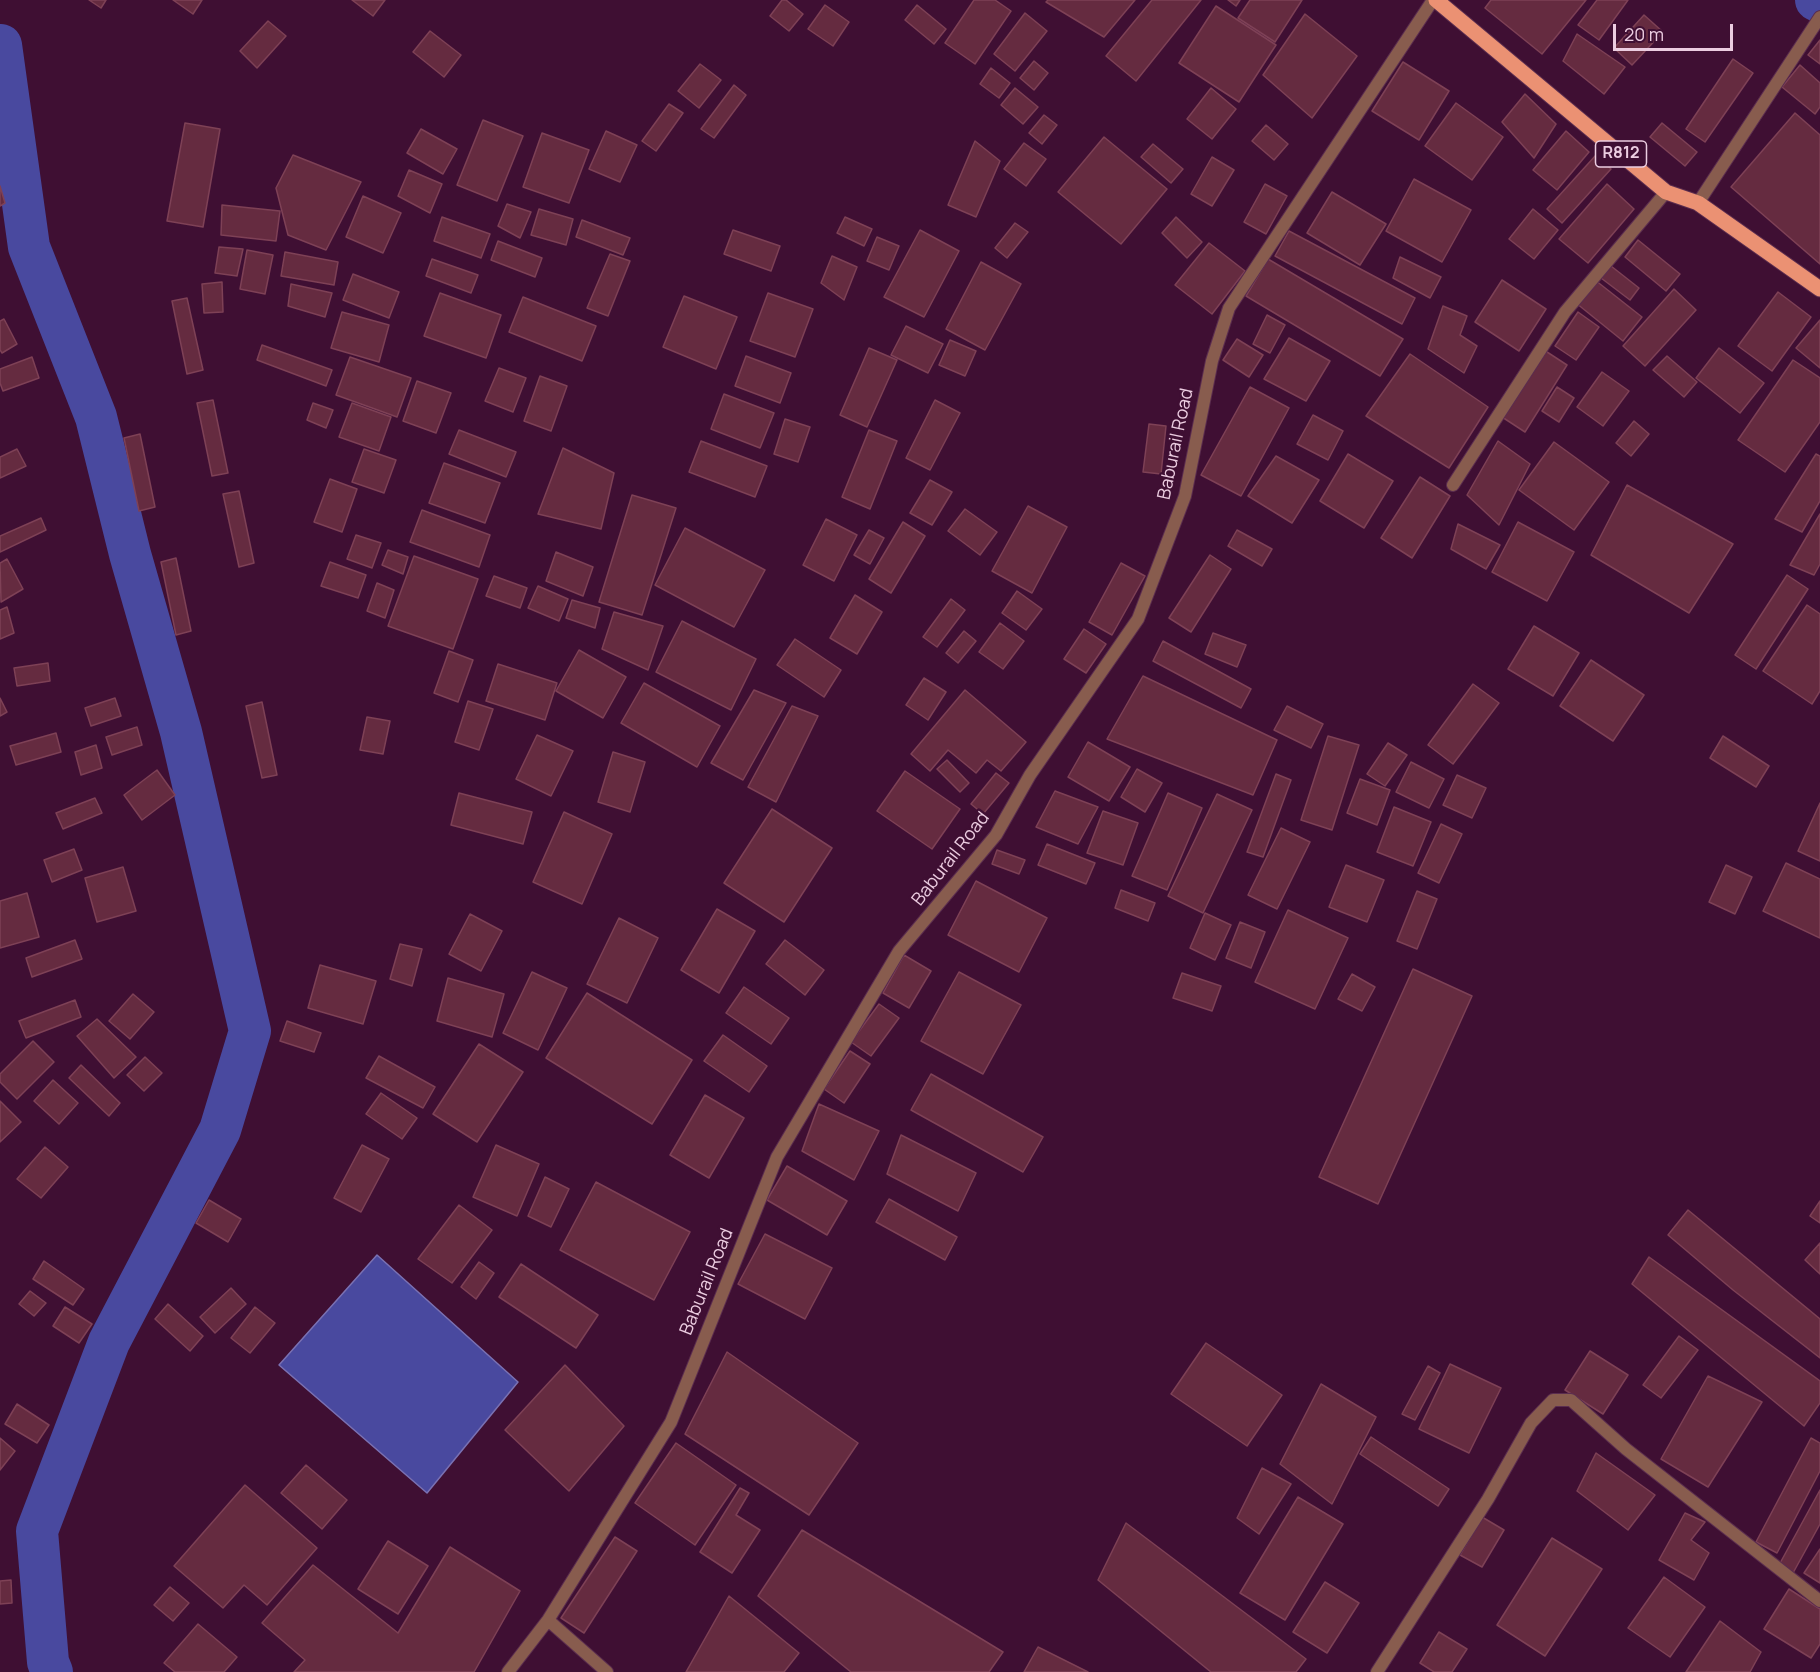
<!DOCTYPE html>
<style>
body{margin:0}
#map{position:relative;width:1820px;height:1672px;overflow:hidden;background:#3f0f33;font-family:Manrope,sans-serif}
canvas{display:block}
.scale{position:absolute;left:1613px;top:24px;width:120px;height:27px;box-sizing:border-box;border:3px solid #eccde1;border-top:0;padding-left:8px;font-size:18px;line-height:21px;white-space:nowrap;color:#eccde1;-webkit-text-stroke:4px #3f0f33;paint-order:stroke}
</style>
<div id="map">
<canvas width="1820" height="1672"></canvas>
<div class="scale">20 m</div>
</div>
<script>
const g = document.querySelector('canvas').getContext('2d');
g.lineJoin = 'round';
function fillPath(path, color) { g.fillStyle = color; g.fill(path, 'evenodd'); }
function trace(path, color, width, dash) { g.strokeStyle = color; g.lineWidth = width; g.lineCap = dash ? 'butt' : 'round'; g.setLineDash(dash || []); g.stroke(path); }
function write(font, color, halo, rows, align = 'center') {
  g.font = font + ' Manrope,sans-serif'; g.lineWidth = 4.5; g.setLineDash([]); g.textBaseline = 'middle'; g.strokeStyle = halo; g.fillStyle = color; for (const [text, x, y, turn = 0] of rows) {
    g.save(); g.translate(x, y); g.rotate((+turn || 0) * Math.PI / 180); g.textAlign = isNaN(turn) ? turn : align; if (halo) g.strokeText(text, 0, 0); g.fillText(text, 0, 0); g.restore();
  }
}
const water = new Path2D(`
 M377,1255l141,127 -91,111 -148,-128z`);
const canal = new Path2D(`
 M1816,0l4,2
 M1,45l28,202 67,170 34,137 51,178 69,299 -30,99 -111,212 -72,189 11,131 4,10`);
const building = new Path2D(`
 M89,0h17l-5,8z
 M173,0h29l-9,14z
 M352,0h33l-12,16z
 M782,0h4l17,14 -14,17 -19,-15z
 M974,0h21l16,11 -36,53 -30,-21z
 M1048,0h87l-31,37 -58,-35z
 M1152,0h49l-65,81 -30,-25z
 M1228,0h12l-4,6z
 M1250,0h52l-27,42 -37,-24z
 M1491,0h95l-44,54 -57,-46z
 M1597,0h31l-29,40 -21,-15z
 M825,5l24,17 -16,24 -25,-17z
 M917,5l29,24 -12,15 -29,-24z
 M1216,6l60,39 -37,57 -60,-39z
 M1025,13l22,18 -32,40 -21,-17z
 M1305,14l52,42 -45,62 -49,-43z
 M1644,15l19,17 -31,33 -18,-17z
 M268,21l18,15 -29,32 -17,-17z
 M430,31l31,24 -17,22 -31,-25z
 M1577,34l48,33 -21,27 -41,-33z
 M1820,40v24l-12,-9z
 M1733,59l20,14 -48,69 -19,-13z
 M1034,61l14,12 -14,17 -14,-12z
 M1403,62l46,29 -30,49 -47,-29z
 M700,64l21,16 -22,28 -21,-17z
 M1800,65l20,18v24l-5,7 -33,-27z
 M991,68l19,15 -11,15 -19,-14z
 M734,85l12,10 -32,43 -13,-9z
 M1015,88l23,19 -15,17 -22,-19z
 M1211,88l25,21 -24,30 -25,-20z
 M1525,94l31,30 -22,34 -32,-36z
 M1456,103l47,34 -31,43 -47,-34z
 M669,104l14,9 -27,38 -14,-10z
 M1795,113l25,22v129l-89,-77z
 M1044,115l13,10 -15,19 -13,-11z
 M483,120l40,16 -26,65 -40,-16z
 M185,123l35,6 -17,98 -36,-6z
 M1662,123l35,29 -12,14 -35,-29z
 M1266,125l22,19 -14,16 -22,-19z
 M421,129l36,20 -14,25 -36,-21z
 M606,131l31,14 -17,37 -31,-13z
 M1566,131l23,21 -32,38 -24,-20z
 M542,133l47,17 -20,53 -46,-16z
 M1104,137l63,52 -46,55 -63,-52z
 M975,141l25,20 -24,56 -28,-12z
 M1024,143l22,16 -20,27 -22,-17z
 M1153,144l30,25 -12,14 -30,-26z
 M293,155l68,27 -35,68 -38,-15 -12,-47z
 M1596,155l15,14 -49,54 -15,-14z
 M1212,157l22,13 -22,36 -21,-12z
 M409,170l33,14 -12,29 -32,-17z
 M1414,179l57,31 -29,52 -56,-31z
 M1265,184l22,12 -21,38 -22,-12z
 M1607,184l27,25 -46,54 -29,-24z
 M0,186l5,17 -5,3z
 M1332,192l54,32 -26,41 -53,-32z
 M363,196l38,17 -18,40 -37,-16z
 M507,204l24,8 -11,26 -22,-12z
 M222,205l58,6 -4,30 -55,-6z
 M539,209l34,10 -7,26 -35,-10z
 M1533,209l25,21 -24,29 -25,-20z
 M442,217l48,17 -9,24 -47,-17z
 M845,217l27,12 -8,17 -27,-13z
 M1176,217l26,25 -15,16 -25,-25z
 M582,220l48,18 -7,17 -47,-18z
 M1015,223l13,9 -21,26 -12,-10z
 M733,230l47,16 -9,25 -47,-17z
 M920,230l39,21 -35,66 -40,-20z
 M1289,231l126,67 -13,26 -127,-68z
 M877,237l22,9 -10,24 -22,-9z
 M1638,240l42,34 -14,17 -41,-34z
 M498,241l44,17 -7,19 -44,-17z
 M1209,243l36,28 -33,43 -37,-29z
 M219,247l24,2 -6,27 -22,-3z
 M247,250l26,5 -8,39 -25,-5z
 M285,252l53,10 -4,23 -53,-9z
 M610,254l20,7 -22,55 -21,-8z
 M832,256l25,11 -13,33 -23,-17z
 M1400,257l41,20 -11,21 -37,-20z
 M432,259l46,16 -7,18 -45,-17z
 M1268,259l135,80 -23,37 -134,-80z
 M981,262l40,22 -36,66 -39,-21z
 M1611,266l28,22 -9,12 -29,-22z
 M353,274l46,18 -10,26 -46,-18z
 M1502,280l44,29 -27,42 -44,-29z
 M1595,280l47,37 -19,24 -47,-38z
 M222,282l1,30 -19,1 -2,-29z
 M291,284l41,9 -7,24 -37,-11z
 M1674,289l22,21 -51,56 -22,-20z
 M1778,292l33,25 -39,54 -34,-25z
 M440,293l61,22 -15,43 -62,-22z
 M768,293l45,16 -18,48 -45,-16z
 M684,296l53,21 -21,52 -53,-22z
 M523,297l73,29 -14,35 -73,-29z
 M187,298l16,72 -16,4 -15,-73z
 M1443,306l24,10 -7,19 17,11 -13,27 -36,-24z
 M342,312l47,13 -10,37 -48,-14z
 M1578,312l21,15 -23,33 -21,-14z
 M1267,315l18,10 -15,28 -17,-9z
 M4,319l13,25 -15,9 -2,-3v-29z
 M1820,320v48l-24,-20z
 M906,326l37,18 -15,29 -37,-18z
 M1289,338l41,23 -24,40 -42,-22z
 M1237,339l26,16 -14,22 -26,-17z
 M950,340l26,11 -11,25 -26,-11z
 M262,345l70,25 -6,16 -69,-26z
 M869,348l28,12 -30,67 -27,-12z
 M1719,348l45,35 -24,30 -44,-35z
 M1544,350l23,15 -42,67 -23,-15z
 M1410,354l78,53 -39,61 -83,-52z
 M746,356l45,17 -11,30 -45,-17z
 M1667,356l30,26 -13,15 -31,-27z
 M32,357l7,21 -36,13 -3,-8v-14z
 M350,357l61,21 -14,39 -61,-22z
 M1793,360l27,18v44l-35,50 -47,-32z
 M499,368l27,10 -13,34 -28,-11z
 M1602,372l27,19 -26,35 -26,-19z
 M540,376l27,10 -16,45 -27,-10z
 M417,381l34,12 -15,40 -33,-12z
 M1250,387l39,21 -48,88 -40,-21z
 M1557,387l17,11 -15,24 -17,-11z
 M724,394l50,19 -14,35 -49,-19z
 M213,400l15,73 -16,3 -15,-73z
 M935,400l25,13 -30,57 -24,-12z
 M313,403l20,7 -7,18 -19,-8z
 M352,403l39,14 -12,34 -40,-14z
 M1313,415l30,16 -15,29 -31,-16z
 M785,419l25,8 -12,35 -24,-8z
 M1634,421l15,13 -18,22 -15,-13z
 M1149,424l17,2 -5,48 -18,-2z
 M459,430l57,22 -10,25 -57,-23z
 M869,430l28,11 -27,68 -28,-12z
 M140,434l15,73 -16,4 -15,-73z
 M701,441l66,25 -12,31 -66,-25z
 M1498,441l32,23 -31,61 -32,-30z
 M1554,442l55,40 -35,48 -55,-40z
 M563,448l51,25 -13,56 -63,-15z
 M17,449l9,17 -26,12v-21z
 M364,449l32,11 -12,33 -32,-11z
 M1348,454l45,27 -29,47 -44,-27z
 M1816,454l4,2v45l-18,31 -27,-13z
 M1276,456l43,24 -27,43 -44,-27z
 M444,463l56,20 -15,40 -56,-20z
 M1420,477l30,19 -38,62 -31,-20z
 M330,479l27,10 -15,43 -28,-10z
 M930,480l22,12 -20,33 -22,-12z
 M1627,485l106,59 -44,69 -98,-58z
 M239,491l15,72 -15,4 -16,-73z
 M632,495l44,13 -34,107 -43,-13z
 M1028,506l39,21 -35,66 -40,-22z
 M965,509l32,23 -17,23 -32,-24z
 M422,510l68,25 -11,32 -69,-25z
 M1820,514v50l-6,11 -24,-10z
 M41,518l5,12 -46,22v-16z
 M826,519l31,16 -23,46 -31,-16z
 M903,522l22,14 -34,57 -22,-14z
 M1518,522l56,30 -27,49 -55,-29z
 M1458,524l42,21 -14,24 -35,-20z
 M685,528l80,42 -31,57 -79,-42z
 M869,530l15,8 -14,26 -16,-9z
 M1237,530l35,19 -10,17 -34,-20z
 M356,535l25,8 -9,25 -25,-9z
 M388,550l20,7 -5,17 -21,-9z
 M556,552l37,15 -10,29 -37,-15z
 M1210,555l21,14 -40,63 -22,-14z
 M414,556l64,23 -25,70 -65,-23z
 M176,558l15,73 -15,4 -15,-73z
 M7,559l16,30 -22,13 -1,-39z
 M330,562l36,13 -8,23 -37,-12z
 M1121,563l24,13 -33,59 -23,-13z
 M1787,575l21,14 -52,80 -21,-14z
 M494,576l33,12 -7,20 -34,-12z
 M377,583l17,7 -9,28 -18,-7z
 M538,586l30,13 -9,22 -31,-13z
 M1017,591l25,18 -16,21 -24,-17z
 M855,595l27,17 -25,42 -27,-16z
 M951,599l14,11 -28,37 -14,-10z
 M572,600l28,8 -5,20 -29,-10z
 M1807,605l13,9v77l-8,13 -49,-33z
 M7,607l7,26 -14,6v-29z
 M614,612l49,14 -15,44 -46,-21z
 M682,621l74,38 -25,51 -75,-38z
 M1000,623l24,18 -21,28 -24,-17z
 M1534,626l45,27 -26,43 -45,-27z
 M1084,629l22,15 -20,29 -22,-14z
 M964,631l12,10 -18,22 -12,-10z
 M1213,633l33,12 -9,22 -32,-13z
 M795,639l46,31 -17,27 -47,-32z
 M1163,641l88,48 -10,19 -88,-47z
 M579,650l47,27 -23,41 -47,-27z
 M449,651l24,9 -15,42 -24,-9z
 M1591,660l53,35 -31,46 -53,-35z
 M48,663l2,18 -33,5 -3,-18z
 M498,664l59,19 -12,37 -59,-19z
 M1143,676l134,64 -24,55 -146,-56z
 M924,678l22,14 -18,28 -22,-15z
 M644,683l76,43 -23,41 -76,-44z
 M1473,684l26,19 -46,61 -25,-19z
 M754,690l32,13 -43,77 -32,-17z
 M965,690l61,52 -25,29 -14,-11 -11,13 -28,-23 -18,21 -19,-17z
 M0,698l7,14 -7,4z
 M115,698l6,18 -30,10 -6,-18z
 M468,701l25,8 -14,41 -24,-8z
 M262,702l15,73 -15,3 -16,-72z
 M792,706l26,10 -42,86 -28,-15z
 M1287,706l36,18 -12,24 -37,-18z
 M367,717l23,4 -7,33 -23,-4z
 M137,727l5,18 -30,10 -6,-18z
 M56,733l5,19 -45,13 -6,-19z
 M537,735l36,16 -22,45 -35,-17z
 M1328,736l31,9 -27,85 -31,-10z
 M1723,736l46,30 -13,21 -46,-29z
 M1088,742l42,25 -21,34 -41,-24z
 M1388,743l19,12 -22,31 -18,-12z
 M96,745l6,23 -21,7 -6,-23z
 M613,752l32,10 -15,50 -32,-10z
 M947,760l22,23 -9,9 -23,-23z
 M1411,762l33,17 -15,29 -33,-16z
 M1137,769l25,14 -17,29 -24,-15z
 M157,770l18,25 -33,25 -18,-25z
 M905,771l55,38 -28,40 -55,-38z
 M996,773l13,10 -26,31 -12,-10z
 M1276,774l15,6 -28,77 -16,-5z
 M1457,775l29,13 -14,30 -29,-13z
 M1360,779l30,11 -13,35 -30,-12z
 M1055,791l43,16 -20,37 -42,-17z
 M459,793l73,19 -9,32 -72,-19z
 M1168,793l34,15 -35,82 -35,-14z
 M1217,794l35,16 -49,103 -35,-17z
 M95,798l7,15 -39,16 -7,-16z
 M1820,803v58l-22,-10z
 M1394,807l37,15 -18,44 -36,-14z
 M772,809l60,39 -48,74 -60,-39z
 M1103,811l35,12 -15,42 -36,-12z
 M564,812l48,22 -30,70 -49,-22z
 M1441,824l21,10 -23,49 -21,-10z
 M1281,828l29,14 -33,67 -29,-14z
 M1047,844l48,19 -9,21 -48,-19z
 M74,849l8,21 -30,12 -8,-22z
 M997,850l28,10 -6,14 -27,-10z
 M1786,863l34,16v59l-57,-27z
 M1346,865l38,15 -17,42 -38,-15z
 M1726,865l26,12 -17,37 -26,-12z
 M123,867l13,44 -39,11 -12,-44z
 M976,881l71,37 -28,54 -71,-37z
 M1121,890l34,13 -7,18 -33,-13z
 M1417,891l20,8 -20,50 -20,-8z
 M27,893l12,44 -39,11v-47z
 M717,909l38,22 -36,62 -38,-23z
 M1288,910l60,28 -33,71 -60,-27z
 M1205,913l26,12 -16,35 -25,-12z
 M470,914l32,17 -21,40 -32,-17z
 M619,918l39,20 -31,65 -40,-19z
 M1240,922l25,10 -14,36 -25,-10z
 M75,940l7,19 -50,18 -6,-19z
 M785,940l39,30 -19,25 -39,-31z
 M400,944l22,5 -10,37 -22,-7z
 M904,955l27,16 -22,37 -26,-15z
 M320,965l56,16 -13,43 -55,-16z
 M1413,969l59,27 -94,208 -59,-27z
 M532,972l35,16 -29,62 -35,-17z
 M959,972l62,33 -38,69 -62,-33z
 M1182,973l39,13 -9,25 -39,-13z
 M1352,974l23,13 -13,24 -24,-12z
 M448,978l56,16 -12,43 -55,-16z
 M744,987l45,31 -18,26 -45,-31z
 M587,993l105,67 -40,64 -106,-66z
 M133,994l21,18 -24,27 -21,-18z
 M75,1000l6,17 -55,21 -7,-17z
 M879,1004l20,14 -28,38 -20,-14z
 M97,1019l39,38 -22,21 -37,-42z
 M287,1021l34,12 -7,19 -34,-11z
 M723,1035l44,31 -18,26 -45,-31z
 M33,1041l21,21 -37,37 -17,-17v-8z
 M479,1044l44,28 -46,70 -44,-28z
 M850,1051l20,13 -26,39 -20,-14z
 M379,1056l56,31 -12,21 -57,-30z
 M145,1057l17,16 -18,18 -17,-16z
 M81,1065l39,38 -11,13 -40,-38z
 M931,1074l112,63 -20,35 -112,-62z
 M53,1080l25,23 -19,21 -25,-23z
 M381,1093l36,25 -15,21 -36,-25z
 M705,1095l39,23 -35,60 -39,-23z
 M0,1101l21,21 -21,20z
 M819,1104l60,27 -25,49 -52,-29z
 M901,1135l75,38 -18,38 -71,-37z
 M362,1145l27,14 -28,53 -27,-14z
 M496,1145l43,19 -22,52 -44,-19z
 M45,1147l23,20 -27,31 -24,-19z
 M787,1166l60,35 -20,34 -60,-35z
 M545,1177l24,12 -18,38 -23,-11z
 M596,1182l94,50 -36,68 -94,-50z
 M889,1199l68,38 -12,23 -69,-38z
 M209,1200l32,19 -13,23 -32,-19z
 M1820,1201v22l-10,-7z
 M459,1205l33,25 -40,53 -34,-24z
 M1688,1210l132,109v39l-87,-68 -65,-55z
 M765,1234l67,34 -27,51 -67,-35z
 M1820,1243v31l-15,-14z
 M1649,1257l171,124v22l-16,23 -172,-142z
 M44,1261l40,28 -11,16 -40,-26z
 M479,1262l15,11 -18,26 -15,-12z
 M521,1264l77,51 -22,33 -77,-51z
 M231,1288l15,16 -31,29 -15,-16z
 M30,1291l16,12 -12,13 -15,-12z
 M168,1304l35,32 -13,15 -35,-32z
 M65,1307l27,17 -13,19 -26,-17z
 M255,1307l20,16 -25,30 -19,-15z
 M1679,1336l19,14 -37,48 -18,-13z
 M1206,1343l76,52 -35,51 -76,-52z
 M1590,1351l38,24 -25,39 -38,-24z
 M727,1352l131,91 -49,72 -124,-81z
 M1450,1364l51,24 -32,65 -50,-24z
 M565,1365l59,61 -55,65 -64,-61z
 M1428,1366l12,7 -25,47 -13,-6z
 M1708,1376l54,26 -54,85 -47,-28z
 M1321,1384l55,33 -44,87 -52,-40z
 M17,1404l32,21 -12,18 -32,-19z
 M1371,1437l78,52 -11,17 -78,-52z
 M0,1438l15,13 -15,19z
 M1811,1438l9,5v28l-43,82 -21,-11z
 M676,1443l60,42 -41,60 -60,-42z
 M1596,1453l59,42 -27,35 -51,-39z
 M306,1465l41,35 -25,29 -41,-36z
 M1262,1468l29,16 -32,50 -22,-16z
 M245,1485l72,63 -50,57 -23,-20 -21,23 -49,-42z
 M740,1488l9,5 -13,22 24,15 -28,43 -32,-21z
 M1820,1490v34l-27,49 -14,-8z
 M1298,1497l45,27 -58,96 -45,-27z
 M1685,1513l20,9 -14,18 18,13 -15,27 -35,-20z
 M1482,1517l22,13 -22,37 -22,-12z
 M1126,1523l180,136 -10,13h-85l-113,-92z
 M802,1530l201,122 -14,20h-138l-93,-76z
 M615,1537l22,14 -53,82 -23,-15z
 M1552,1538l50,31 -57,87 -48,-31z
 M388,1541l40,25 -30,48 -40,-25z
 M450,1547l70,44 -46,81h-180l11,-12 -43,-37 51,-58 85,68z
 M1820,1549v34l-16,-10z
 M1664,1577l41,30 -35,50 -42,-29z
 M11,1580l1,23 -12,1v-23z
 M1325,1582l34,21 -32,50 -34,-21z
 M170,1587l19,16 -16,18 -19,-16z
 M1789,1589l31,20v35l-9,14 -47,-29z
 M729,1596l70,57 -15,19h-98z
 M1720,1621l41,31 -11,20h-64z
 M198,1624l39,33 -13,15h-49l-11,-9z
 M1439,1632l28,17 -15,23h-18l-14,-9z
 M1038,1647l50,25h-64z`);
const street = new Path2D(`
 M1698,203l122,-186
 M1453,485l112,-173 101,-120
 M548,1620l59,52
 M508,1672l40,-52 123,-198 106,-265 122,-206 97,-116 34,-60 108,-156 47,-123 27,-135 17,-53 204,-308
 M1377,1672l111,-173 43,-76 22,-23h18l55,49 194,152`);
const primary = new Path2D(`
 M1436,0l230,192 32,11 122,86`);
const shields = [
 [1621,154,51]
];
const shieldNames = [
 ["R812",1621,154]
];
const streetNames = [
 ["Baburail Road",1176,444,-78],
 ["Baburail Road",951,859,-52],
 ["Baburail Road",707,1282,-68]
];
fillPath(water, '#49499f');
trace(water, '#7a71b3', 1.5);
trace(canal, '#49499f', 42);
fillPath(building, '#652b40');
trace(building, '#7e4156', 1.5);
trace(street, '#5b2d4f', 14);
trace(primary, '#5b2d4f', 17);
trace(street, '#885c4e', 12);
trace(primary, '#eb9173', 15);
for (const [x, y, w] of shields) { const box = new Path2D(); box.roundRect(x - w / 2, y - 13, w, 26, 4.5); g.fillStyle = '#3f0f33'; g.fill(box); trace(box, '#eccde1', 1.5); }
write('bold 16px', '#eccde1', null, shieldNames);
write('18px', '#eccde1', '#3f0f33', streetNames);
</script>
